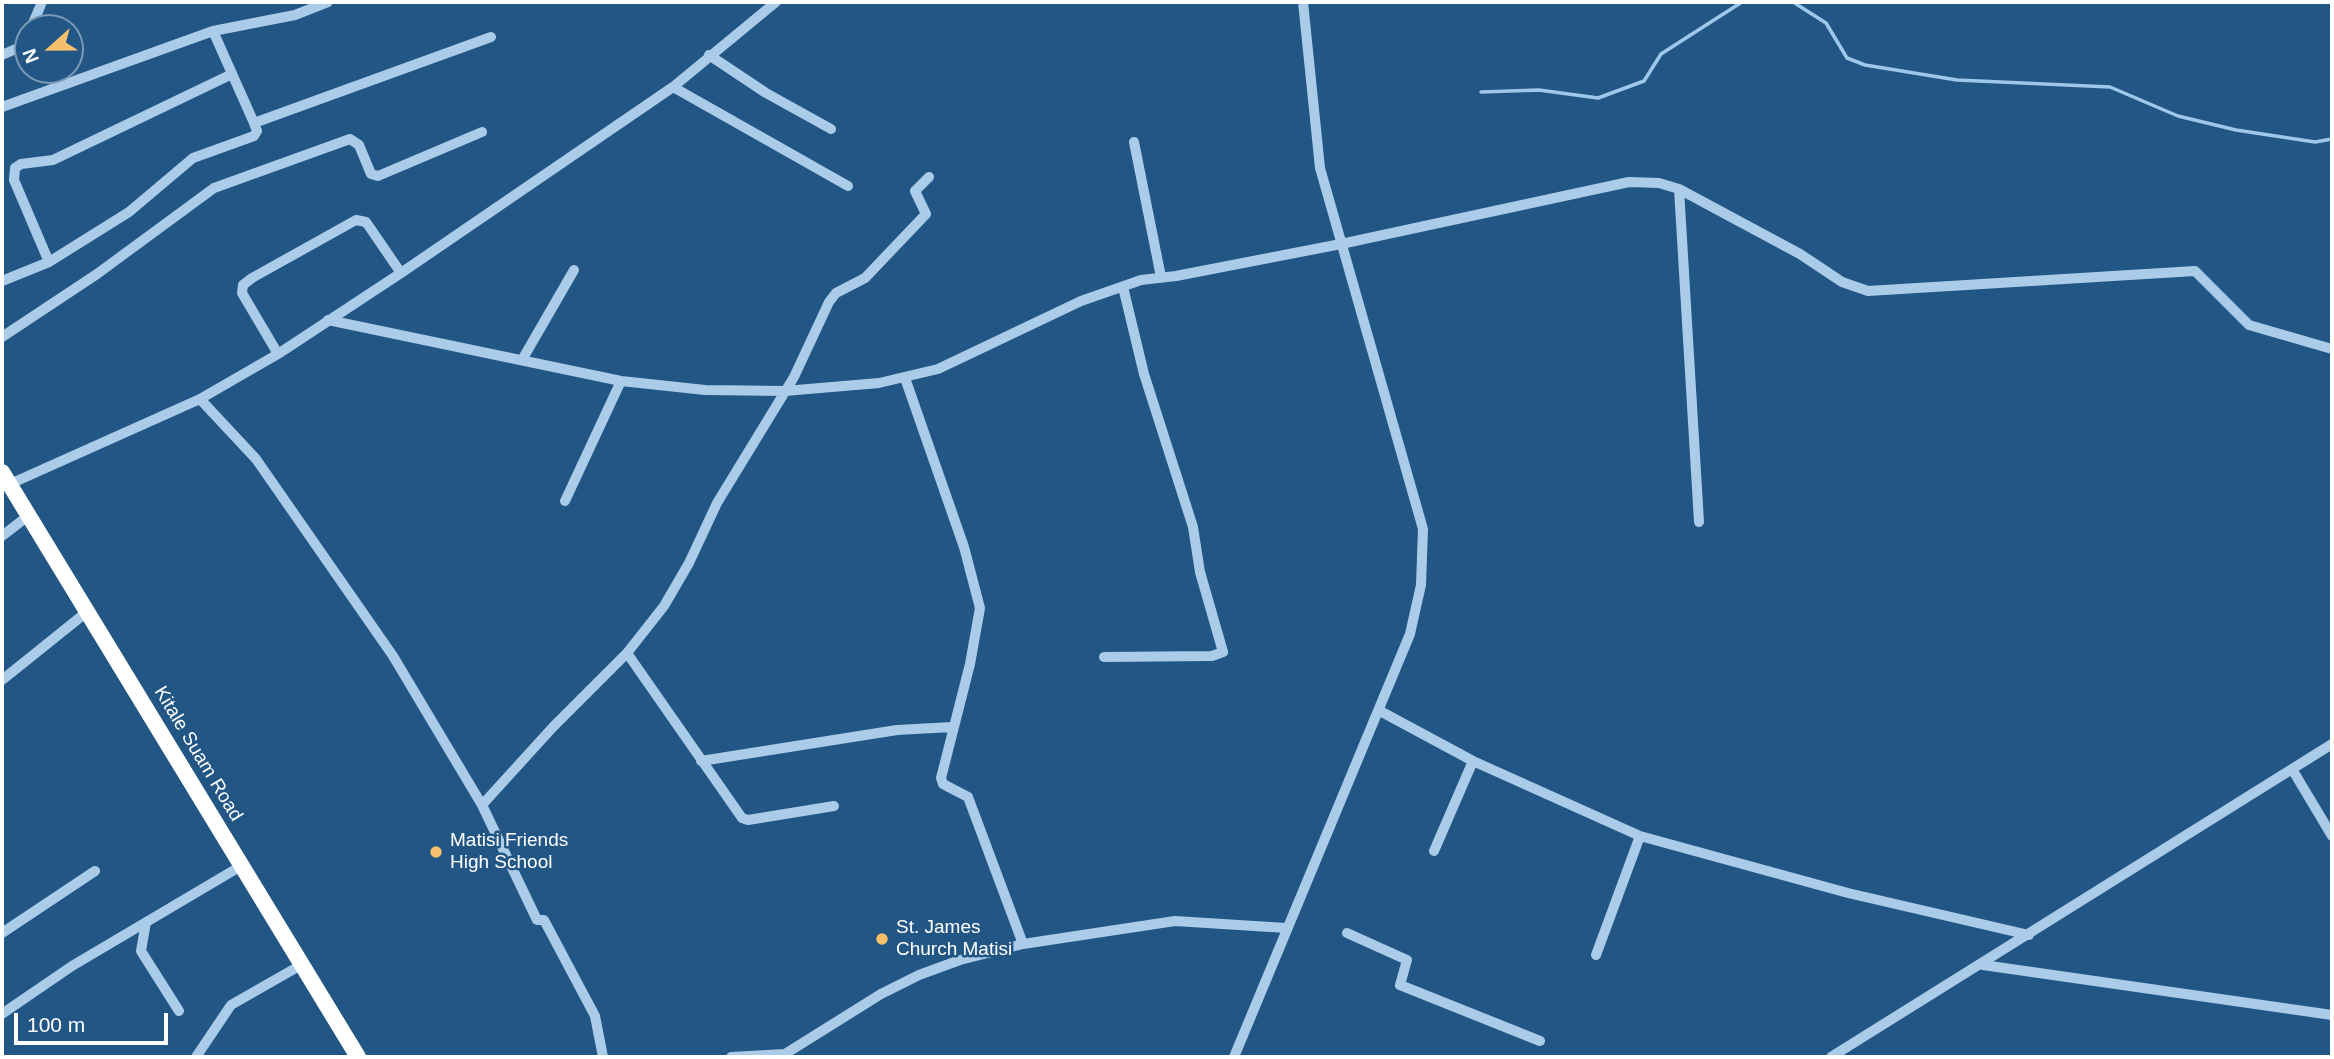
<!DOCTYPE html>
<style>
body{margin:0}
#map{position:relative;width:2334px;height:1059px;overflow:hidden;background:#225684;font-family:Helvetica,sans-serif}
canvas{display:block}
.frame{position:absolute;inset:0;border:4px solid #fff;pointer-events:none}
.north{position:absolute;left:14px;top:14px;width:70px;height:70px;box-sizing:border-box;background:#225684;border:2px solid #7a9ab5;border-radius:50%;rotate:249deg;font-size:19px;font-weight:700;line-height:28px;text-align:center;color:#fff}
.north::after{content:'';display:block;margin:auto;width:24px;height:32px;background:#f5c06c;clip-path:polygon(50% 0,100% 100%,50% 72%,0 100%)}
.scale{position:absolute;left:14px;top:1013px;width:154px;height:32px;box-sizing:border-box;border:4px solid #fff;border-top:0;padding-left:9px;font-size:21px;line-height:24px;white-space:nowrap;color:#fff;-webkit-text-stroke:5px #225684;paint-order:stroke}
</style>
<div id="map">
<canvas width="2334" height="1059"></canvas>
<div class="frame"></div>
<div class="north">N</div>
<div class="scale">100 m</div>
</div>
<script>
const g = document.querySelector('canvas').getContext('2d');
g.lineJoin = 'round';
function trace(path, color, width, dash) { g.strokeStyle = color; g.lineWidth = width; g.lineCap = dash ? 'butt' : 'round'; g.setLineDash(dash || []); g.stroke(path); }
function write(font, color, halo, rows, align = 'center') {
  g.font = font + ' Helvetica,sans-serif'; g.lineWidth = 5; g.setLineDash([]); g.textBaseline = 'middle'; g.strokeStyle = halo; g.fillStyle = color; for (const [text, x, y, turn = 0] of rows) {
    g.save(); g.translate(x, y); g.rotate((+turn || 0) * Math.PI / 180); g.textAlign = isNaN(turn) ? turn : align; if (halo) g.strokeText(text, 0, 0); g.fillText(text, 0, 0); g.restore();
  }
}
const stream = new Path2D(`
 M1793,2l33,21 21,35 18,7 92,15 153,7 68,29 58,14 79,12 17,-3
 M1481,92l58,-2 59,8 46,-17 17,-27 81,-52`);
const minor = new Path2D(`
 M31,28l11,-26
 M213,31l41,92
 M2,55l16,-7 10,-13
 M709,55l57,38 65,36
 M673,87l175,99
 M2,107l211,-76 82,-16 33,-13
 M1134,142l27,135
 M1679,189l20,333
 M49,262l-35,-82 1,-12 6,-4 32,-4 177,-85
 M2,281l47,-19 80,-50 64,-54 61,-22 3,-5 -3,-8 237,-86
 M328,320l293,61 84,9 80,1 94,-8 59,-14 143,-68 60,-21 35,-4 165,-32 288,-62 30,1 20,6 121,65 42,28 26,9 327,-20 54,54 83,24
 M2,337l95,-63 117,-86 136,-49 9,6 12,29 7,2 104,-44
 M278,354l-36,-61 1,-8 9,-7 104,-58 10,2 35,51
 M522,360l52,-90
 M905,378l59,169 16,61 -10,56 -29,114 2,6 25,13 55,147
 M200,399l56,60 137,197 89,149 55,115h7l51,96 8,41
 M10,484l190,-85 78,-45 123,-81 272,-186 103,-85
 M565,501l56,-120
 M2,536l26,-20
 M627,653l115,165 6,2 86,-14
 M1104,657l108,-1 11,-4 -23,-80 -7,-45 -49,-153 -21,-87
 M2,680l86,-69
 M1380,711l93,50 167,75 208,57 181,42
 M701,761l196,-31 55,-3
 M2292,769l40,67
 M482,805l71,-78 74,-74 37,-47 25,-43 28,-60 77,-126 35,-75 7,-9 29,-15 61,-64 -11,-23 14,-14
 M1434,851l39,-90
 M146,922l-5,29 38,60
 M2,933l93,-62
 M1347,933l60,27 -7,25 140,56
 M1596,955l44,-119
 M1983,965l349,50
 M2,1014l70,-48 169,-100
 M196,1057l35,-52 70,-40
 M731,1057l54,-3 96,-60 38,-19 41,-15 63,-16 152,-23 111,7
 M1234,1057l176,-423 11,-49 2,-56 -103,-361 -17,-166
 M1831,1057l501,-313`);
const highway = new Path2D(`
 M2,472l356,585`);
const markers = [
 [436,852,7,"#f5c06c"],
 [882,939,7,"#f5c06c"]
];
const streetNames = [
 ["Kitale Suam Road",198,754,59]
];
const poiNames = [
 ["Matisi Friends",450,841],
 ["High School",450,863],
 ["St. James",896,928],
 ["Church Matisi",896,950]
];
trace(stream, '#9ec8ea', 3.5);
trace(minor, '#aacce9', 10);
trace(highway, '#fff', 16);
for (const [x, y, r, color] of markers) { const dot = new Path2D(); dot.arc(x, y, r, 0, 2 * Math.PI); g.fillStyle = color; g.fill(dot); trace(dot, '#225684', 2.5); }
write('19px', '#fff', '#225684', streetNames);
write('19px', '#fff', '#225684', poiNames, 'left');
</script>
